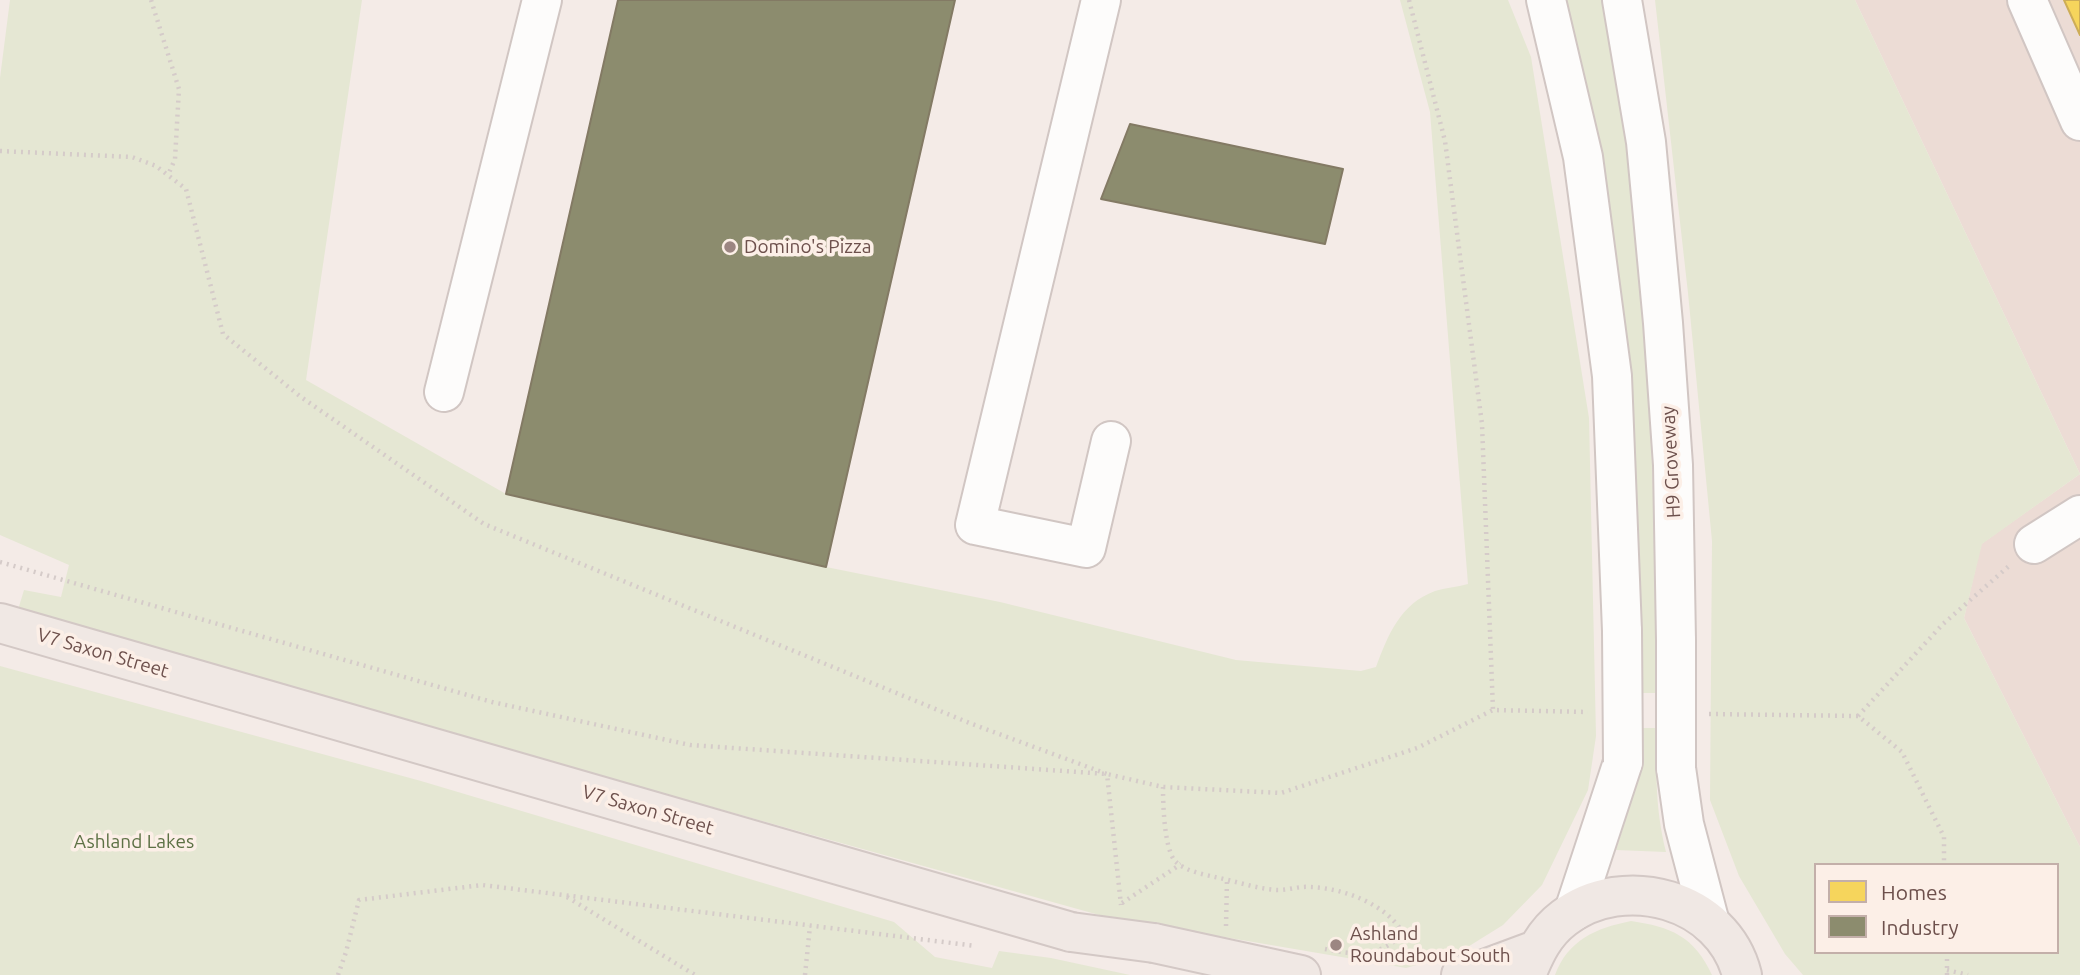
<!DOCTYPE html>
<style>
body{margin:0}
#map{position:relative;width:2080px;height:975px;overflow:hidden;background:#f4ebe7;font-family:Ubuntu,sans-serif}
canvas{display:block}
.legend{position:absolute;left:1814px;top:863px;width:245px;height:91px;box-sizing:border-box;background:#fcefe7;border:2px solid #c3afa9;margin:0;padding:9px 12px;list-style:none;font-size:21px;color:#6d504c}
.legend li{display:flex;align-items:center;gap:14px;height:35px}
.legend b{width:35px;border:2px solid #c3afa9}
</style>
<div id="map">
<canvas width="2080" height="975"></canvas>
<ul class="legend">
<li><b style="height:19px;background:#f6d55c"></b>Homes</li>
<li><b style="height:19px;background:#8c8c6e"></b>Industry</li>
</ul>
</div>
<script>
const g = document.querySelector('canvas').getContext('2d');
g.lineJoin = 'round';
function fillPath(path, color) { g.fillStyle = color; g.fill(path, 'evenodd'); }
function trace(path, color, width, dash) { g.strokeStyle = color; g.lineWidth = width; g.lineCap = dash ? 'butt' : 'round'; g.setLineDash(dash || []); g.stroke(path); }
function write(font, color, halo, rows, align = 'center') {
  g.font = font + ' Ubuntu,sans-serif'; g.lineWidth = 7; g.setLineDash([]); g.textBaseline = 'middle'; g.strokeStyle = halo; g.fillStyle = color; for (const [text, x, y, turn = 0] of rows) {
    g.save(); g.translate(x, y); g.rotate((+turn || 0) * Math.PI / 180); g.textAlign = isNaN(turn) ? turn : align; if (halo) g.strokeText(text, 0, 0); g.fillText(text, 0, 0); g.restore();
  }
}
const residential = new Path2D(`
 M1855,0h225v847l-116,-229 17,-74 99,-70z`);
const green = new Path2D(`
 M10,0h352l-56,380 200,114 320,73 174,35 236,58 125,11 15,-4c12,-32 24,-63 59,-76 10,-3 22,-4 33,-7l-38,-472 -30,-112h108l23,57 58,361 7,318 -8,54 -46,95 -39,40 -45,28 -52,15 -188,-32 -58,-4 -1143,-319 7,-23 37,7 8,-32 -69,-30v-457z
 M1564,0h39c44,228 53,462 53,693h-17z
 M1655,0h200l225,474 -98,70 -18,74 116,229v128h-277l-18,-21 -46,-78 -29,-76 2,-259 -24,-248zM1816,865h241v87h-241z
 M0,666l421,115 473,141 41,35 57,11 7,-17 52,7 79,17h-1130z
 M1638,728h19c-1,45 -2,79 9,124l-50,-2 19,-60z
 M1631,921c40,6 63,15 81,54h-157c13,-35 41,-47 76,-54z`);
const homes = new Path2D(`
 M2064,0h16v35z`);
const industry = new Path2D(`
 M618,0h337l-129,567 -320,-73z
 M1130,124l213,45 -18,75 -224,-45z`);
const path = new Path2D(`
 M151,0l28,89 -4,70 -7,16
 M1409,0l36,141 37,283 11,286
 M0,151l132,6 24,9 30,23 37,145 78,63 183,127 488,200 135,50 14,131
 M0,562l492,140 198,43 417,29 56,13 118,6 136,-45 76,-38 95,2
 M1709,714l149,2 44,36 42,85v28
 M1858,716l85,-92 66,-58
 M1163,787c0,16 1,61 12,74 10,10 27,13 40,16 20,4 42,12 63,13 11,0 21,-4 32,-3 33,1 76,17 93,46 -23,25 -48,22 -78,16
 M567,897l128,78
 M1122,903l59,-39
 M1226,926l1,-46
 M1947,952v23
 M1947,970l21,5
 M338,975l8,-23 13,-52 123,-15 494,61
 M805,975l5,-49`);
const minor = new Path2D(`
 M1101,0l-126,525 111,23 25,-107
 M1546,0l37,157 29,219 10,255
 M1622,0l24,142 17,181 10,142 3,176
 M2027,0l53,121
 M444,392l98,-392
 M2034,544l46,-29
 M1676,768l8,56 26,99
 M1574,911l49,-149`);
const major = new Path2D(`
 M0,623l1071,309
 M1154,943l147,32
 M1461,975l21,-5 54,-20
 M1526,975c9,-22 18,-42 38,-57 60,-46 159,-19 178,57`);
const minorBridge = new Path2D(`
 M1622,631l1,131
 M1676,768v-127`);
const majorBridge = new Path2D(`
 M1071,932l83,11`);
const markers = [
 [730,247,7,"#9c8682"],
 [1336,945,7,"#9c8682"]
];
const poiNames = [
 ["Domino's Pizza",744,247],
 ["Ashland",1350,934],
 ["Roundabout South",1350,956]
];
const streetNames = [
 ["H9 Groveway",1671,462,-93],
 ["V7 Saxon Street",103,653,16],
 ["V7 Saxon Street",648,810,16]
];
const parkNames = [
 ["Ashland Lakes",134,842]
];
fillPath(residential, '#ecdcd5');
fillPath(green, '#e5e7d3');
fillPath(homes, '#f6d55c');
trace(homes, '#cdad57', 2);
fillPath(industry, '#8c8c6e');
trace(industry, '#837a64', 2);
trace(minor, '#d1c6c3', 42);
trace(major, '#d3c8c5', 42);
trace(path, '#d5cbc9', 4.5, [2, 5]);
trace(minor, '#fdfcfb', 38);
trace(major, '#f0e8e4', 38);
trace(minorBridge, '#d1c6c3', 42, []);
trace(majorBridge, '#d3c8c5', 42, []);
trace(minorBridge, '#fdfcfb', 38);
trace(majorBridge, '#f0e8e4', 38);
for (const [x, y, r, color] of markers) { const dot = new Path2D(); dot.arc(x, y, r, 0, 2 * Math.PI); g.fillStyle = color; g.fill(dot); trace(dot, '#fcefe7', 2.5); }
write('19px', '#6d504c', '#fcefe7', poiNames, 'left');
write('19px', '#6d504c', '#fcefe7', streetNames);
write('19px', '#5d7145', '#fcefe7', parkNames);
</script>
